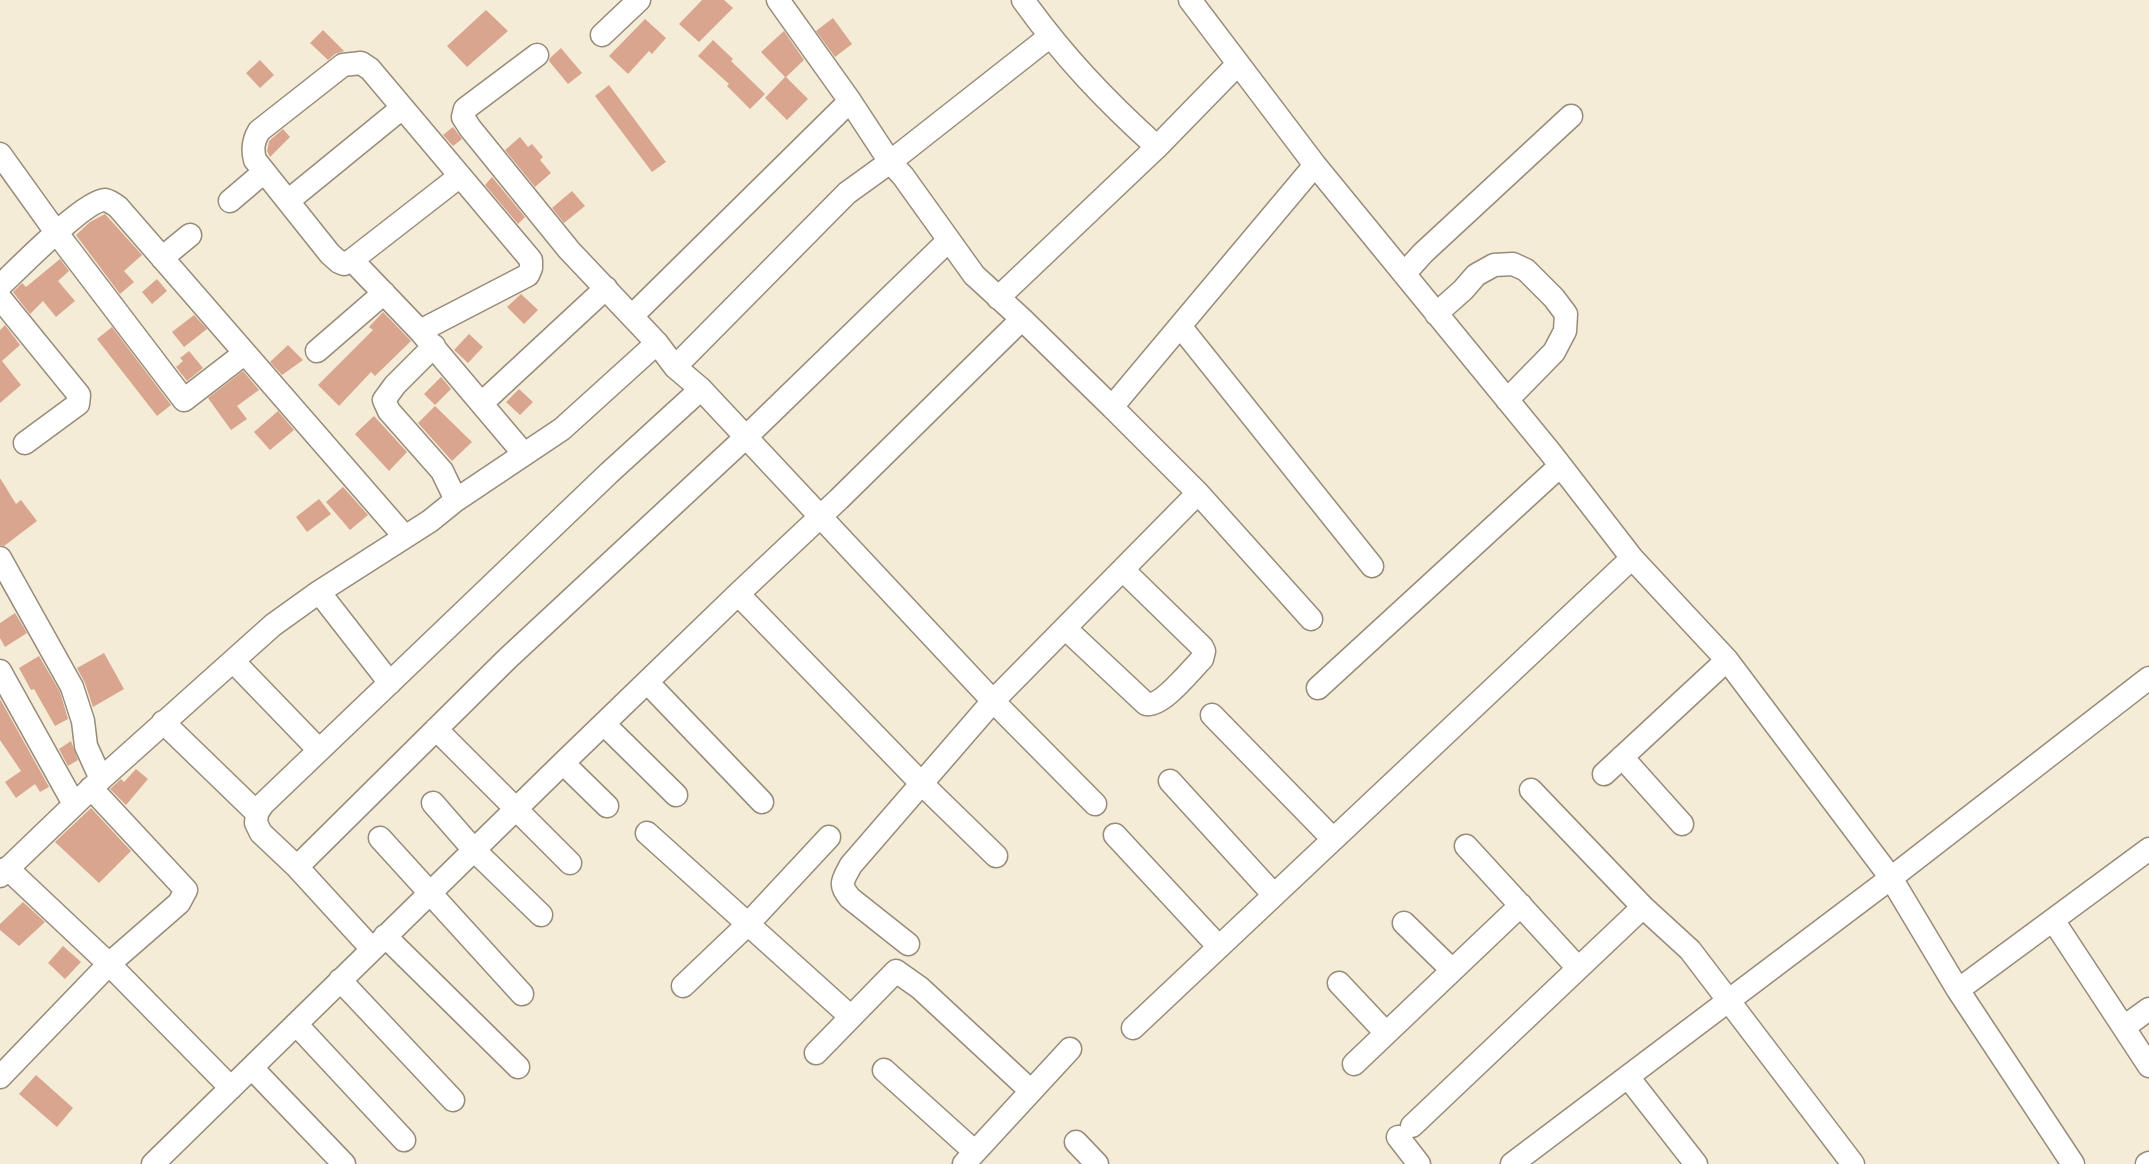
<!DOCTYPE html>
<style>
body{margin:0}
canvas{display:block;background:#f4ecd7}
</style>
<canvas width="2149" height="1164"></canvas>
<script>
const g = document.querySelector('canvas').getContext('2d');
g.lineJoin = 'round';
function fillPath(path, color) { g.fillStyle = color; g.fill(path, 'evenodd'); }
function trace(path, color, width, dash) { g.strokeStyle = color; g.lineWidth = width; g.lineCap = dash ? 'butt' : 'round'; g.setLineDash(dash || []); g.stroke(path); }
const building = new Path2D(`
 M702,0h22l9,8 -34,34 -20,-18z
 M486,10l22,21 -41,36 -20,-21z
 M833,18l19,26 -17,13 -19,-26z
 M645,19l21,19 -14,16 -3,-3 -21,23 -19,-18z
 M323,30l21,21 -9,3 -7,6 -18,-17z
 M784,31l20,29 -18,17 22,22 -21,21 -22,-22 20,-21 -24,-25z
 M713,40l20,19 -2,2 34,33 -15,15 -23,-23 2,-2 -31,-28z
 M561,48l21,25 -14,11 -19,-23 1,-3z
 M260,60l14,15 -14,13 -14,-15z
 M609,85l57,77 -14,10 -57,-76z
 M453,127l9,12 -9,7 -10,-11z
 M283,129l7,8 -20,20 -3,-6 2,-10z
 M520,137l8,10 4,-3 11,13 -3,3 11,13 -16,14 -30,-37z
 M492,177l33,40 -7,7 -33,-39z
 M572,191l13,15 -21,17 -12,-15z
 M105,214l37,41 -18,16 10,11 -14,12 -44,-59 14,-13z
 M60,259l9,12 -11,10 17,20 -19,16 -13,-16 -13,13 -17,-22 9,-9 4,4z
 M157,279l10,12 -15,13 -10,-12z
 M521,294l17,16 -14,14 -17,-17z
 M383,312l28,29 -36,35 -4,-4 -32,34 -21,-21 55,-55 -4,-3z
 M194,315l13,14 -23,18 -12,-15z
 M5,325l15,20 -18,16 19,24 -21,18v-73z
 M112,327l59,78 -14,11 -60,-77z
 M469,334l14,13 -15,16 -14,-13z
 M288,345l15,15 -21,15 -12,-13z
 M189,351l14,17 -16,13 -11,-14 7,-6 -3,-3z
 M243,371l16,19 -22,16 10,13 -16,11 -23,-32z
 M441,377l10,12 -16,16 -11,-11z
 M519,389l14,13 -13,13 -14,-13z
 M435,406l37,36 -20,19 -34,-38z
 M278,411l16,19 -24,20 -16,-18z
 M374,416l33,36 -18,19 -34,-37z
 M0,478l16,26 5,-4 16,21 -33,25 -4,-1z
 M343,487l25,28 -18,15 -24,-28z
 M319,499l12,15 -24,18 -11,-15z
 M15,613l12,20 -22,14 -5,-9v-15z
 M104,653l20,36 -31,18 -8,-24 -8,-15z
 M39,656l21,36 8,27 -13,7 -21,-37 -3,1 -12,-22z
 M0,699l49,88 -9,5 -5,-8 -19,14 -11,-16 16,-11 -21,-31z
 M71,741l7,19 -10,6 -9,-17z
 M136,769l12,10 -22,26 -16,-16 11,-10 3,3z
 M91,808l40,43 -32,32 -44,-41z
 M23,902l22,20 -26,24 -19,-16v-6z
 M63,946l18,16 -16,17 -17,-16z
 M36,1075l37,33 -16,19 -38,-33z`);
const minor = new Path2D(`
 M778,0l72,101 40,61 13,14 71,99 48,44
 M1023,0c41,57 82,100 134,147
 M1190,0l125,165
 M602,35l37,-35
 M537,55l-72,54 -2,8 7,11 99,122 88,93 18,24 26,22 292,312 102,103
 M0,154l56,78 128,168 61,-47
 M230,201l34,-29
 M288,201l114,-93
 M162,258l28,-23
 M352,260l68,71 104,123
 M1404,274l19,-21 148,-137
 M0,286c17,-16 85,-86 105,-86 5,1 9,4 13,7l287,330
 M0,298l79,97 -1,9 -53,39
 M998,298l159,-151 81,-83
 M1436,314l27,-24 13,-15 18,-10 19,-1 13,6 28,28 12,16 -1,17 -11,21 -47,48
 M632,316l218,-215
 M1180,326l192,240
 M420,331l108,-56 3,-7v-8l-161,-191 -9,-6 -18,2 -84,66c-6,10 -7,18 -4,29l75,94 9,8 5,2 8,-4 108,-84
 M434,346l-39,39 -11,15 5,11 53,60 14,29
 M317,351l67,-58
 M675,367l172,-174 43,-31 159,-125
 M482,403l124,-115
 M1112,407l86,86 113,126
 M0,558l72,129 11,34 3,25 15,33
 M319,592l71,91
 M738,594l183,189 75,73
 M1065,628l81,76c16,3 44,-33 56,-45l2,-8 -2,-4 -79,-77
 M233,661l86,89
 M0,671l74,133
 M647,682l115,120
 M1318,688l242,-222
 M1212,715l121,124
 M163,722l94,91
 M604,724l72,71
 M436,729l134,134
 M1622,757l60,67
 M563,763l44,43
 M1604,774l123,-114
 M1170,781l104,114
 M1531,790l112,117
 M433,803l41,47 67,65
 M647,833l204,184
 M1115,835l104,112
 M380,838l142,156
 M1466,846l112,122
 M297,867l210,-208 239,-222 203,-197
 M7,868l102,96 122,124
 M0,876l101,-97 172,-154 46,-33 111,-71 26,-21 106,-71 95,-86
 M2053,920l96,146
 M1404,923l48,47
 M385,936l133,131
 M908,944l-58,-46c-12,-14 -7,-18 1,-33l142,-164 205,-208
 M372,949l-75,-82 -36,-34 -5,-10 1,-10 6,-9 346,-331 92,-84
 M340,980l113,120
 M1339,983l47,50
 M683,986l64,-61 82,-88
 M1958,990l191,-141
 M296,1024l108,116
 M2124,1027l25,-18
 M1133,1028l499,-470
 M816,1053l80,-82 24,17 111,103
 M1354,1064l167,-159
 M252,1068l92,96
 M884,1070l91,82
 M0,1077l109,-113 70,-61 7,-13 -95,-102
 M1628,1077l68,87
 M1412,1126l231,-219 47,43 163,214
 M1398,1137l21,27
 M1076,1142l21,22
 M153,1164l410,-401 175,-169 101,-95 183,-180 90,88 203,-242 235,287 82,106 95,102 164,218 67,112 115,174
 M964,1164l106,-115
 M1512,1164l379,-286 258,-200
 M2147,1164l2,-1`);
fillPath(building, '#d9a58e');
trace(minor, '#988b7a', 25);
trace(minor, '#fff', 22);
</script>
